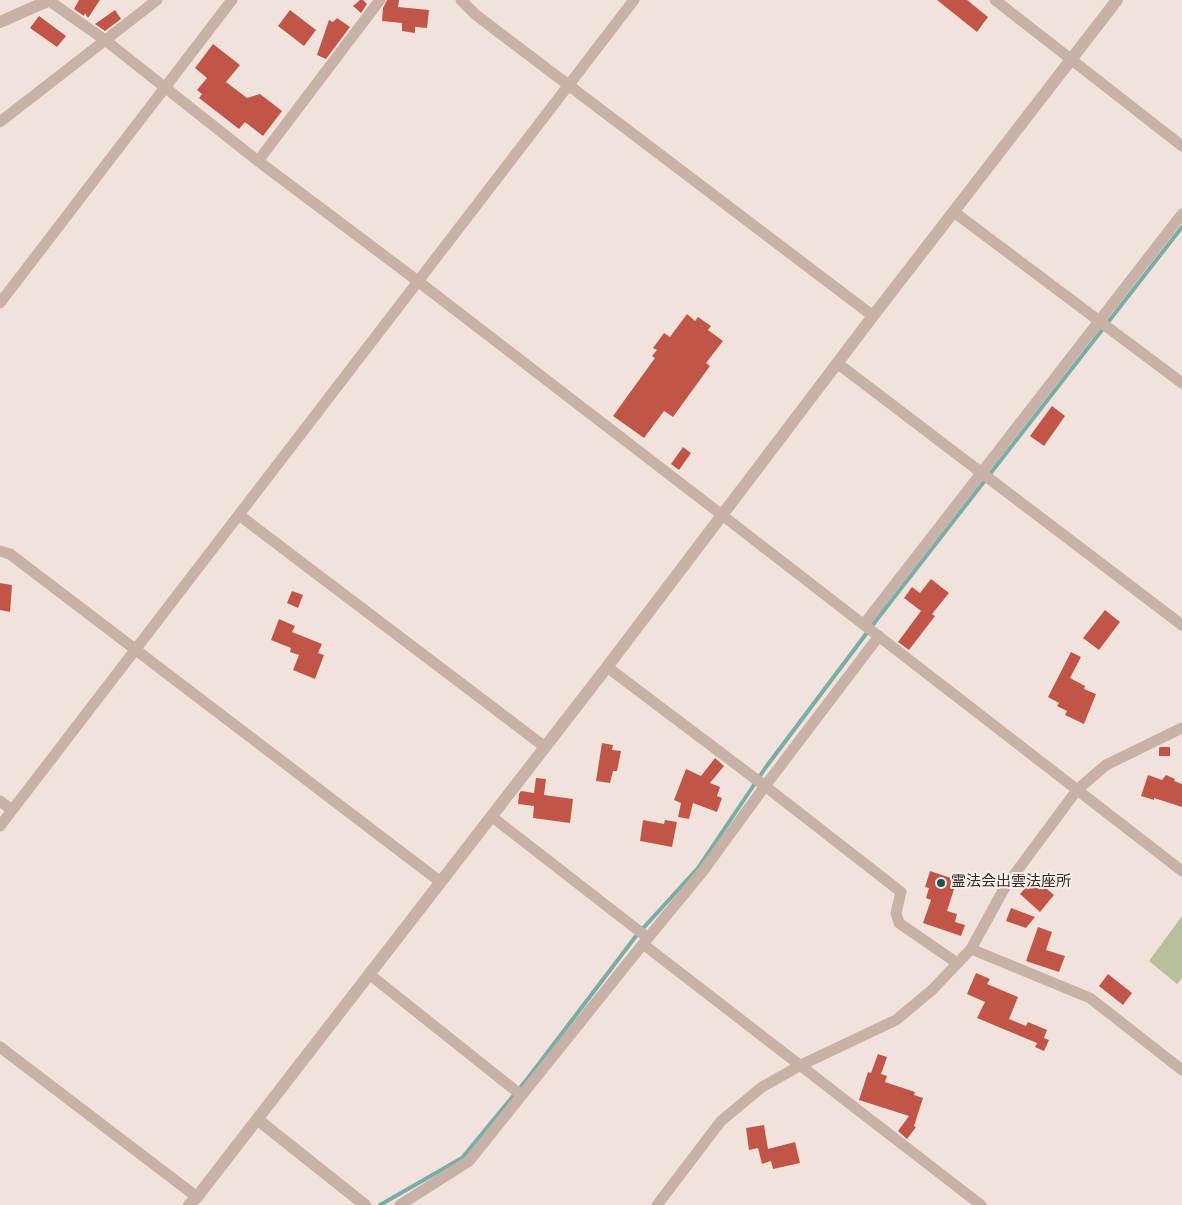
<!DOCTYPE html>
<meta charset="utf-8">
<style>
body{margin:0}
canvas{display:block;background:#f1e3db}
</style>
<canvas width="1182" height="1205"></canvas>
<script>
const g = document.querySelector('canvas').getContext('2d');
g.lineJoin = 'round';
function fillPath(path, color) { g.fillStyle = color; g.fill(path, 'evenodd'); }
function trace(path, color, width, dash) { g.strokeStyle = color; g.lineWidth = width; g.lineCap = dash ? 'butt' : 'round'; g.setLineDash(dash || []); g.stroke(path); }
function write(font, color, halo, rows, align = 'center') {
  g.font = font + ' "Source Sans 3","Noto Sans JP",sans-serif'; g.lineWidth = 4; g.setLineDash([]); g.textBaseline = 'middle'; g.strokeStyle = halo; g.fillStyle = color; for (const [text, x, y, turn = 0] of rows) {
    g.save(); g.translate(x, y); g.rotate((+turn || 0) * Math.PI / 180); g.textAlign = isNaN(turn) ? turn : align; if (halo) g.strokeText(text, 0, 0); g.fillText(text, 0, 0); g.restore();
  }
}
const green = new Path2D(`
 M1182,916v62l-5,6 -28,-23z`);
const stream = new Path2D(`
 M380,1205l82,-47 66,-80 108,-142 62,-68 68,-101 112,-149 304,-391`);
const building = new Path2D(`
 M79,0h21l-12,18 -3,-5 -1,3 -10,-7z
 M360,0h3l4,4 -6,9 -8,-7z
 M387,0h12l-1,7 31,3 -2,18 -12,-1v6l-13,-2v-8l-20,-2 1,-13z
 M937,0h30l21,17 -11,15z
 M115,10l6,9 -16,12 -10,-7z
 M290,10l26,20 -12,16 -26,-20z
 M39,16l27,20 -9,11 -27,-19z
 M337,18l13,9 -24,32 -9,-4 12,-35 4,2z
 M213,44l27,21 -14,17 21,16 13,-4 22,17 -19,25 -18,-14 -6,7 -40,-31 3,-4 -5,-4 10,-12 -12,-10z
 M687,314l8,7 3,-4 13,9 -3,4 15,11 -17,22 4,3 -37,51 -9,-6 -20,27 -31,-22 42,-58 -3,-2 5,-6 -4,-2 11,-15 6,4z
 M1052,406l13,10 -21,30 -14,-10z
 M683,447l8,6 -12,17 -8,-6z
 M931,579l18,14 -17,21 3,2 -26,34 -11,-8 23,-31 -17,-13 8,-11 8,6z
 M0,583l12,2 -2,27 -10,-2z
 M292,591l11,4 -5,13 -11,-5z
 M1105,610l15,12 -21,28 -16,-12z
 M279,619l16,7 -3,6 30,12 -4,9 6,2 -9,24 -22,-9 6,-15 -9,-3 1,-4 -20,-8z
 M1071,652l10,5 -11,21 15,8 -1,3 12,5 -12,30 -19,-9 2,-4 -10,-5 2,-3 -11,-6z
 M602,743l11,2 -1,5 9,1 -4,20h-4l-3,12 -14,-2z
 M1160,747h10v9h-11v-8z
 M715,758l9,8 -14,17 10,4 -3,9 5,2 -5,14 -24,-9 -4,16 -11,-2 3,-14 -7,-3 12,-31 15,7z
 M1148,775l14,5 4,-5 9,4 -1,2 8,3v23l-28,-9v2l-13,-4z
 M536,778l10,1 -2,16 29,4 -3,24 -37,-5 1,-12 -16,-2 1,-10 2,-3 13,2z
 M643,820l21,4 1,-4 12,2 -5,25 -32,-6z
 M930,871l27,9 -10,31 10,3 -2,8 10,3 -4,11 -38,-13 8,-23 -5,-2 3,-10 -4,-1z
 M1034,878l20,17 -14,17 -20,-18z
 M1011,908l24,9 -9,11 -20,-7z
 M1038,927l14,5 -6,18 19,6 -6,16 -33,-11z
 M976,973l14,6 -3,5 31,13 -9,22 17,7 2,-4 19,8 -3,8 5,2 -5,11 -9,-4 2,-4 -60,-25 8,-16 -18,-8z
 M1108,974l24,19 -9,12 -24,-19z
 M878,1054l9,3 -6,17 6,2 -2,6 30,10 -1,3 9,3 -9,28 2,1 -9,12 -9,-8 11,-15 -50,-16 9,-28 3,1z
 M764,1125l4,24 27,-7 5,21 -27,6 -2,-8 -9,3 -4,-16 -9,2 -3,-22z`);
const minor = new Path2D(`
 M48,0l57,40 153,121 161,121 303,233 460,356
 M461,0l15,15 397,301
 M995,0l187,146
 M0,122l157,-122
 M258,161l122,-161
 M954,212l228,171
 M0,303l232,-303
 M837,363l345,262
 M239,515l306,232
 M0,551l10,3 428,326 1,4
 M864,624l318,-410
 M607,667l158,119 114,-150
 M0,801l12,9
 M491,816l157,122
 M0,826l634,-826
 M643,944l338,261
 M971,949l119,49 92,72
 M369,974l152,121
 M0,1047l197,150
 M400,1205l69,-44 174,-217 60,-73 62,-85 136,106 -5,21 3,10 58,40
 M657,1205l64,-84 41,-34 39,-22 95,-45 36,-30 39,-41 34,-62 72,-97 29,-25 76,-37`);
const tertiary = new Path2D(`
 M0,22l50,-22
 M257,1119l108,86
 M189,1205l8,-8 410,-530 266,-351 244,-316`);
const markers = [
 [941,883,5,"#1f5551"]
];
const poiNames = [
 ["霊法会出雲法座所",951,883]
];
fillPath(green, '#b8bf9b');
trace(stream, '#7baca8', 4);
fillPath(building, '#c15648');
trace(minor, '#c8b2a7', 11);
trace(tertiary, '#c8b2a7', 12);
for (const [x, y, r, color] of markers) { const dot = new Path2D(); dot.arc(x, y, r, 0, 2 * Math.PI); g.fillStyle = color; g.fill(dot); trace(dot, '#f8eee7', 2); }
write('15px', '#352a27', '#f8eee7', poiNames, 'left');
</script>
